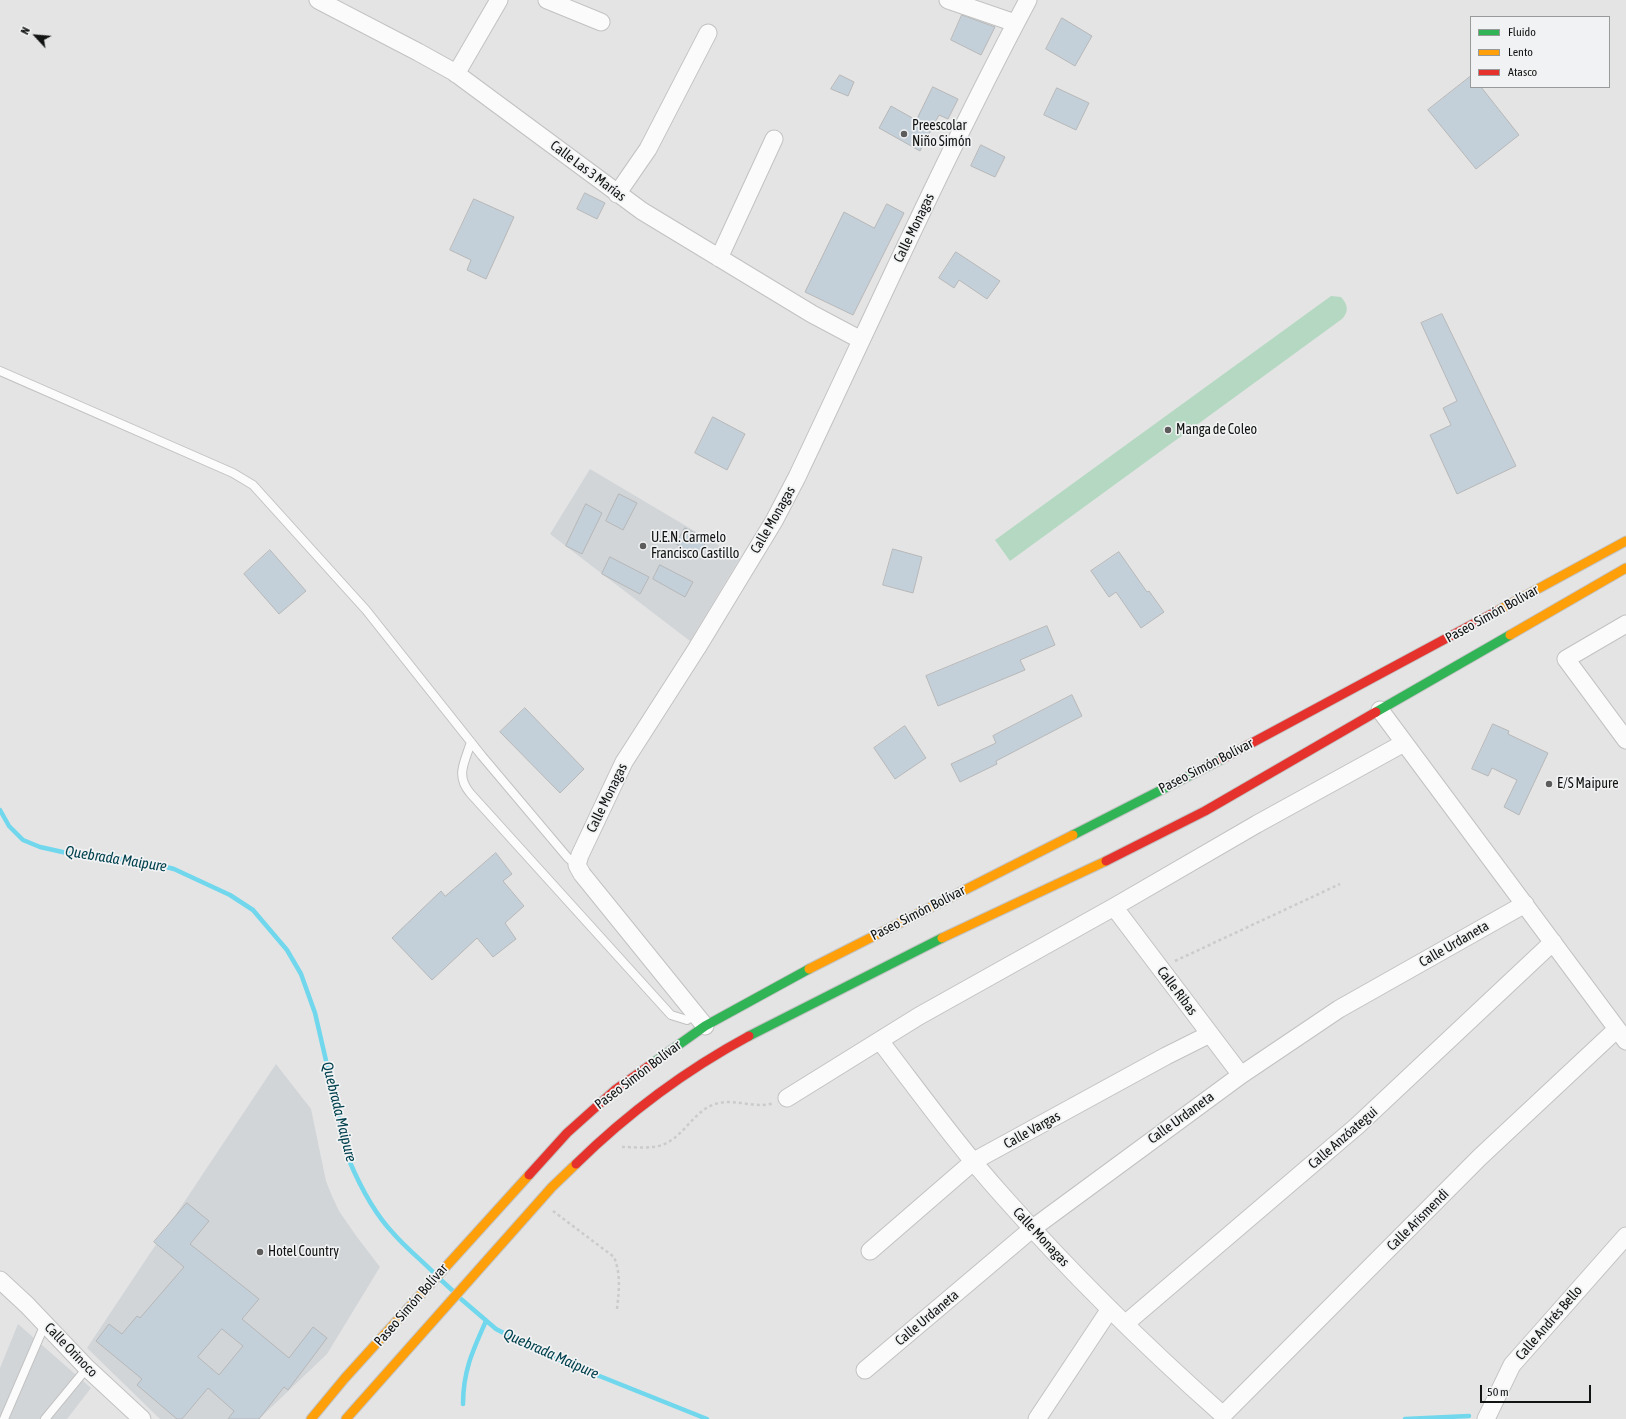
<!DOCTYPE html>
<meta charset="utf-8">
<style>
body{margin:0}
#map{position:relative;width:1626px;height:1419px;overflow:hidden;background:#e4e4e4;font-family:"Asap Condensed",sans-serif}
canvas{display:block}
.legend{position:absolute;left:1470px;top:16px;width:140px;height:72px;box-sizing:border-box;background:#f1f2f3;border:1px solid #989999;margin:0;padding:5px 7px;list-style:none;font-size:12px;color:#121313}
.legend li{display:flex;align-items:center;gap:8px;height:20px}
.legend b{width:20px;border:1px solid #989999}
.north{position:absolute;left:16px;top:16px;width:40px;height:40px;-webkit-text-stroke:3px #f1f2f3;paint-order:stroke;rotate:296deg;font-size:11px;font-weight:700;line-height:16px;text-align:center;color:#121313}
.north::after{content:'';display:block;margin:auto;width:14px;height:18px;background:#121313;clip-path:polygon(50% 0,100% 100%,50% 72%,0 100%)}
.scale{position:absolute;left:1480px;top:1385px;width:111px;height:18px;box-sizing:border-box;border:2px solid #121313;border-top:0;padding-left:5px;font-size:12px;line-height:14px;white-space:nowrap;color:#121313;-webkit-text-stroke:3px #f1f2f3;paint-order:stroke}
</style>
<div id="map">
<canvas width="1626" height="1419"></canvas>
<ul class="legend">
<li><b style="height:5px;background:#30b455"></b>Fluido</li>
<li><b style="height:5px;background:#ff9f0a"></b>Lento</li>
<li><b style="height:5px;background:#e5322d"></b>Atasco</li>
</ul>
<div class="north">N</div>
<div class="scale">50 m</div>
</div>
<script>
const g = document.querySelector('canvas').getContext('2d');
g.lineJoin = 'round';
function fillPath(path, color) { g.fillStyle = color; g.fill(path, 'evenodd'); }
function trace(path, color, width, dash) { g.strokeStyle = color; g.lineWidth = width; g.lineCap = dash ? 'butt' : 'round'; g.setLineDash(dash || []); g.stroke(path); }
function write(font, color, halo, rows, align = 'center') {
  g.font = font + ' "Asap Condensed",sans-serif'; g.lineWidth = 3.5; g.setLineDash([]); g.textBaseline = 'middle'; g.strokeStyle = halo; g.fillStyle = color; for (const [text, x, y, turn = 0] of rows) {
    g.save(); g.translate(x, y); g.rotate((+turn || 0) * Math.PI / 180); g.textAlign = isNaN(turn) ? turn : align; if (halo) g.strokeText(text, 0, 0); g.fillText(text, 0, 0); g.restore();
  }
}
const built = new Path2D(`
 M590,469l150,89 -50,83 -140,-107z
 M276,1064l35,45 15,72 6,15 7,15 18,26 23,30 -53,87 -68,65h-99l-73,-71z
 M18,1324l73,64 -24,31h-67v-51z`);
const green = new Path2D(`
 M1331,296l10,1c7,7 8,15 1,22l-332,242 -15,-21z`);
const stream = new Path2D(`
 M0,810l9,16 14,14 17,7 27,6 80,9 27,7 56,26 23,15 34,40 14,24 14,39 34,147c11,26 24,52 44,73 12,14 27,26 40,39
 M441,1280l12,11
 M461,1299l35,30 46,24 165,66
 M463,1404c0,-33 10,-54 23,-83
 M1405,1419l64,-3`);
const building = new Path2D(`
 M962,15l33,12 -14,28 -30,-15z
 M1062,18l30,18 -17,30 -29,-17z
 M840,75l14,7 -6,14 -17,-7z
 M1471,76v11h10l38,48 -43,34 -48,-59z
 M933,87l25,12 -10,20 -9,-4 -19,36 -41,-23 12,-22 25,14z
 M1057,88l32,15 -13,27 -32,-15z
 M981,145l24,12 -10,20 -24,-11z
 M585,193l20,10 -8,16 -20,-10z
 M474,199l40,18 -28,62 -19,-9 4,-10 -21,-10z
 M887,204l17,9 -51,102 -48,-23 39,-80 30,16z
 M956,252l44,29 -13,18 -28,-19 -5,8 -15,-10z
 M1442,314l74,152 -59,28 -27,-59 21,-10 -8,-17 14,-7 -36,-78z
 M713,417l32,17 -18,36 -32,-17z
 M619,494l18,9 -14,27 -17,-9z
 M586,504l16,9 -20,41 -16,-8z
 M685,528l22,11 -8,17 -23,-12z
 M893,549l29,8 -9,36 -30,-8z
 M270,550l36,41 -27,23 -35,-40z
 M1119,552l28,40 2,-1 15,21 -23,16 -25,-36 -7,5 -18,-26z
 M610,557l39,20 -9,17 -38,-20z
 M660,565l33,17 -8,15 -32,-18z
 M1047,626l8,19 -35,15 5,10 -87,36 -12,-30z
 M1072,695l10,21 -86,45 1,3 -37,18 -9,-18 45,-21 -3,-7z
 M525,708l59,61 -24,24 -60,-61z
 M1493,724l16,7 -1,3 40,19 -29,62 -15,-8 13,-27 -25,-12 -4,8 -16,-7z
 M905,726l21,32 -31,21 -21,-31z
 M496,853l16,21 -9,7 21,25 -19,17 11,16 -23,18 -16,-19 -45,42 -40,-42 49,-47 4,5z
 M187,1203l22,18 -19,23 69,55 -17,20 47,39 24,-31 14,11 -39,52 -4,-3 -25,32h-31l6,-8 -26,-23 -26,31h-5l-40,-34 5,-6 -46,-38 13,-17 13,10 15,-18 3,2 44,-51 -30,-25zM222,1329l21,17 -24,29 -21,-18z`);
const path = new Path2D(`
 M1175,961l165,-77
 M622,1147c13,0 28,2 40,-2 23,-8 32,-37 57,-42 17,-4 38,6 55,0
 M553,1211l61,46c7,17 5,34 3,52`);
const lane = new Path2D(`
 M0,371l233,102 20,12 113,125 116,146 86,102 9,7
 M471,742c-6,20 -16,33 -1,51l201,222 16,5 9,-6
 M4,1419l41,-95
 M45,1419l42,-51`);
const street = new Path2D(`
 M318,0l100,52 36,20 188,139 170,103 49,26
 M547,0l54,22
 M948,0l67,23
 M456,74l43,-74
 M617,194l31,-45 60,-116
 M719,258l55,-119
 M1626,624l-60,35 60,81
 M1380,710l246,331
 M1114,907l127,168
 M705,1026l-123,-152 -5,-9 3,-10 44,-93 73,-114 77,-127 23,-44c76,-160 148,-321 231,-477
 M880,1041c40,52 78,105 122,154 69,78 143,151 221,220l257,-258 137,-128
 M787,1098l132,-82 195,-109 143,-83 147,-81
 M870,1251l104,-90 192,-105 44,-22
 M0,1280l27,25 60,63 55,51
 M1125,1324l232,-198 196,-184
 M865,1370l168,-142 208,-153 98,-66 186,-105
 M1037,1419l73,-110
 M1486,1419l26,-54 114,-129`);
const fast = new Path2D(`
 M1376,712l134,-77
 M1073,835l149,-76
 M749,1036l193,-98
 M653,1063l52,-37 104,-57`);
const slow = new Path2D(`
 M1499,610l127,-69
 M1510,635l116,-67
 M942,938l164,-77
 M809,969l264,-134
 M311,1419l34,-41 184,-203
 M346,1419l206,-232 24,-23`);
const jam = new Path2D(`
 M1222,759l277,-149
 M1106,861l99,-50 171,-99
 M576,1164c51,-50 110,-94 173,-128
 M529,1175l38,-42 48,-43 38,-27`);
const markers = [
 [904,134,4,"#5c5c5c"],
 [1168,430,4,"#5c5c5c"],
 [643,546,4,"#5c5c5c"],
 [1549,784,4,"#5c5c5c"],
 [260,1252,4,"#5c5c5c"]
];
const poiNames = [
 ["Preescolar",912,126],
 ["Niño Simón",912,142],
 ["Manga de Coleo",1176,430],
 ["U.E.N. Carmelo",651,538],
 ["Francisco Castillo",651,554],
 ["E/S Maipure",1557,784],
 ["Hotel Country",268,1252]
];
const streetNames = [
 ["Calle Las 3 Marías",588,171,37],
 ["Calle Monagas",914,228,-64],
 ["Calle Monagas",773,520,-60],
 ["Paseo Simón Bolívar",1492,614,-29],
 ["Paseo Simón Bolívar",1206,766,-27],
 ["Calle Monagas",607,798,-64],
 ["Paseo Simón Bolívar",918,913,-27],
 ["Calle Urdaneta",1454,944,-30],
 ["Calle Ribas",1177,991,53],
 ["Paseo Simón Bolívar",638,1075,-37],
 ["Calle Urdaneta",1181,1118,-36],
 ["Calle Vargas",1032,1130,-29],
 ["Calle Anzóategui",1343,1138,-41],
 ["Calle Arismendi",1418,1220,-45],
 ["Calle Monagas",1041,1237,47],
 ["Paseo Simón Bolívar",411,1305,-49],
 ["Calle Urdaneta",927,1318,-40],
 ["Calle Andrés Bello",1549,1323,-49],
 ["Calle Orinoco",71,1350,46]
];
const waterNames = [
 ["Quebrada Maipure",116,859,9],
 ["Quebrada Maipure",339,1112,76],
 ["Quebrada Maipure",551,1354,24]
];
fillPath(built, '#d1d5d8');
fillPath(green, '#b5d8c2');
trace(stream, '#70d7ed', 4.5);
fillPath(building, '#c3d0da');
trace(building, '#b7b7b7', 1);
trace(lane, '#c2c2c2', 10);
trace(street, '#c2c2c2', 19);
trace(fast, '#c2c2c2', 11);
trace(slow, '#c2c2c2', 11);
trace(jam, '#c2c2c2', 11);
trace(path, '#cacbcb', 2.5, [3, 3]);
trace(lane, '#fbfbfb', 8);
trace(street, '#fbfbfb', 17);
trace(fast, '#30b455', 9);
trace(slow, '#ff9f0a', 9);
trace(jam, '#e5322d', 9);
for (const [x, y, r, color] of markers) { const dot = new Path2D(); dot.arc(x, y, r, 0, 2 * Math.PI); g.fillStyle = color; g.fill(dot); trace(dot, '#f1f2f3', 1.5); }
write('14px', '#121313', '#f1f2f3', poiNames, 'left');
write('14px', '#121313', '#f1f2f3', streetNames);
write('italic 15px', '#00414e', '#f1f2f3', waterNames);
</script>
